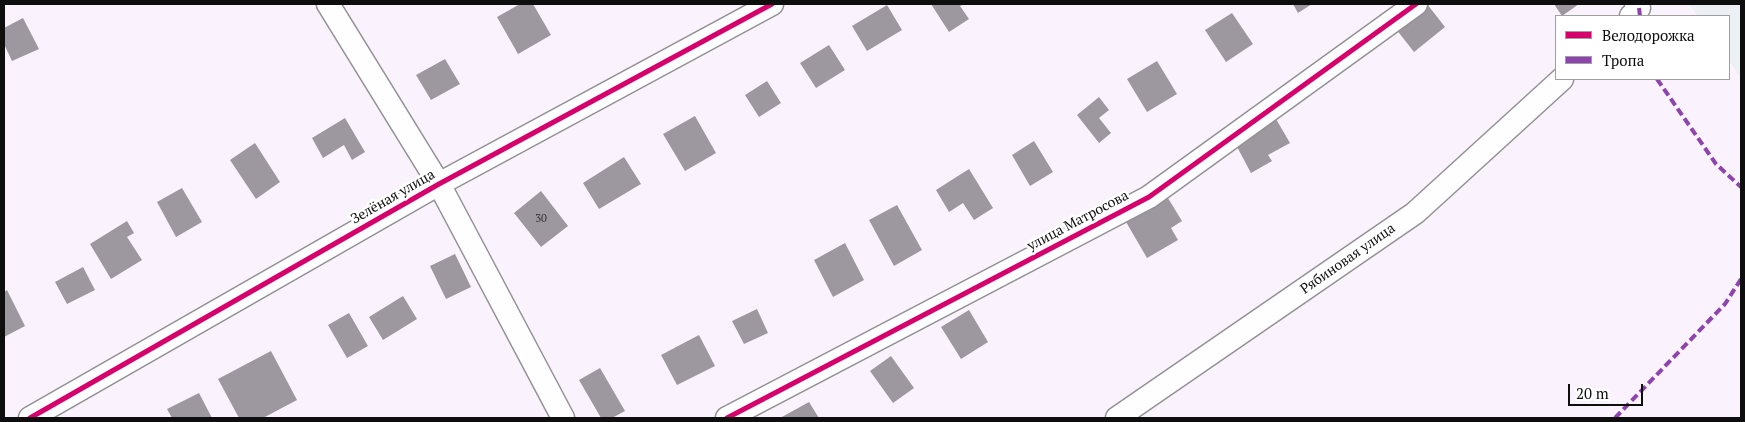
<!DOCTYPE html>
<meta charset="utf-8">
<style>
body{margin:0}
#map{position:relative;width:1745px;height:422px;overflow:hidden;background:#faf2fc;font-family:"PT Serif",serif}
canvas{display:block}
.frame{position:absolute;inset:0;border:5px solid #0e0e0e;pointer-events:none}
.legend{position:absolute;left:1555px;top:15px;width:175px;height:65px;box-sizing:border-box;background:#fff;border:1px solid #9f9f9f;margin:0;padding:6px 9px;list-style:none;font-size:15px;color:#0e0e0e}
.legend li{display:flex;align-items:center;gap:10px;height:25px}
.legend b{width:25px;border:1px solid #9f9f9f}
.scale{position:absolute;left:1568px;top:384px;width:75px;height:22px;box-sizing:border-box;border:2px solid #0e0e0e;border-top:0;padding-left:6px;font-size:15px;line-height:18px;white-space:nowrap;color:#0e0e0e;-webkit-text-stroke:4px #fff;paint-order:stroke}
</style>
<div id="map">
<canvas width="1745" height="422"></canvas>
<div class="frame"></div>
<ul class="legend">
<li><b style="height:6px;background:#d6006c"></b>Велодорожка</li>
<li><b style="height:6px;background:#8e44ad"></b>Тропа</li>
</ul>
<div class="scale">20 m</div>
</div>
<script>
const g = document.querySelector('canvas').getContext('2d');
g.lineJoin = 'round';
function fillPath(path, color) { g.fillStyle = color; g.fill(path, 'evenodd'); }
function trace(path, color, width, dash) { g.strokeStyle = color; g.lineWidth = width; g.lineCap = dash ? 'butt' : 'round'; g.setLineDash(dash || []); g.stroke(path); }
function write(font, color, halo, rows, align = 'center') {
  g.font = font + ' "PT Serif",serif'; g.lineWidth = 5; g.setLineDash([]); g.textBaseline = 'middle'; g.strokeStyle = halo; g.fillStyle = color; for (const [text, x, y, turn = 0] of rows) {
    g.save(); g.translate(x, y); g.rotate((+turn || 0) * Math.PI / 180); g.textAlign = isNaN(turn) ? turn : align; if (halo) g.strokeText(text, 0, 0); g.fillText(text, 0, 0); g.restore();
  }
}
const industrial = new Path2D(`
 M1689,4h52v74l-12,-18v-44h-31z`);
const building = new Path2D(`
 M520,4h13l18,31 -33,19 -21,-37z
 M931,4h33l-4,2 9,13 -20,13z
 M1293,4h19l-14,9z
 M1427,4l18,23 -31,25 -18,-23z
 M1554,4h25l-17,12z
 M887,5l15,25 -35,21 -15,-25z
 M1232,13l21,31 -27,18 -21,-32z
 M23,18l16,31 -27,12 -8,-17v-16z
 M829,45l16,25 -29,18 -16,-25z
 M445,59l15,25 -29,16 -15,-25z
 M1157,61l20,33 -30,18 -20,-33z
 M767,81l14,22 -22,14 -14,-22z
 M1099,97l10,13 -10,8 12,15 -12,10 -22,-28z
 M695,116l21,37 -31,18 -22,-37z
 M345,118l20,34 -13,8 -8,-15 -21,13 -11,-20z
 M1276,119l14,24 -22,12 4,6 -21,12 -16,-30z
 M1034,141l19,31 -23,14 -18,-31z
 M255,143l25,39 -24,17 -26,-39z
 M624,157l17,27 -42,25 -16,-26z
 M969,169l24,39 -19,12 -11,-17 -14,9 -13,-22z
 M182,188l20,34 -26,15 -19,-35z
 M1163,190l19,31 -11,7 7,12 -31,18 -25,-43z
 M541,191l27,35 -27,21 -27,-34z
 M897,205l25,45 -28,16 -25,-46z
 M127,221l7,12 -7,4 15,23 -31,19 -21,-35z
 M845,243l19,37 -31,17 -19,-37z
 M455,254l16,33 -25,12 -16,-33z
 M83,267l12,23 -28,14 -12,-22z
 M7,290l18,36 -21,11v-45z
 M403,296l14,23 -34,21 -14,-23z
 M757,309l11,24 -24,11 -12,-23z
 M969,310l19,32 -27,17 -20,-32z
 M349,313l19,33 -21,12 -19,-33z
 M699,335l16,31 -38,19 -16,-30z
 M271,351l26,49 -34,18h-24l-21,-39z
 M891,356l23,32 -21,15 -23,-32z
 M600,368l25,43 -13,7h-11l-22,-38z
 M199,393l13,25h-40l-5,-9z
 M809,402l10,16h-39z`);
const minor = new Path2D(`
 M328,4l111,180 124,234
 M1631,16l8,-8 -3,-4
 M30,418l409,-234 333,-180
 M727,418l422,-221 267,-193
 M1117,418l298,-205 147,-134`);
const quiet = new Path2D(`
 M1639,8l1,8
 M1657,79l59,85 25,23
 M1615,418l110,-114 16,-25`);
const cycleway = new Path2D(`
 M30,418l409,-234 333,-180
 M727,418l422,-221 267,-193`);
const numberNames = [
 ["30",541,219]
];
const streetNames = [
 ["Зелёная улица",393,197,-30],
 ["улица Матросова",1078,221,-28],
 ["Рябиновая улица",1348,259,-35]
];
fillPath(industrial, '#eceff4');
fillPath(building, '#9d989f');
trace(minor, '#949195', 25);
trace(minor, '#fefdff', 22);
trace(quiet, '#8e44ad', 4, [8, 4]);
trace(cycleway, '#d6006c', 5);
write('11px', '#323032', null, numberNames);
write('14px', '#0e0e0e', '#fff', streetNames);
</script>
